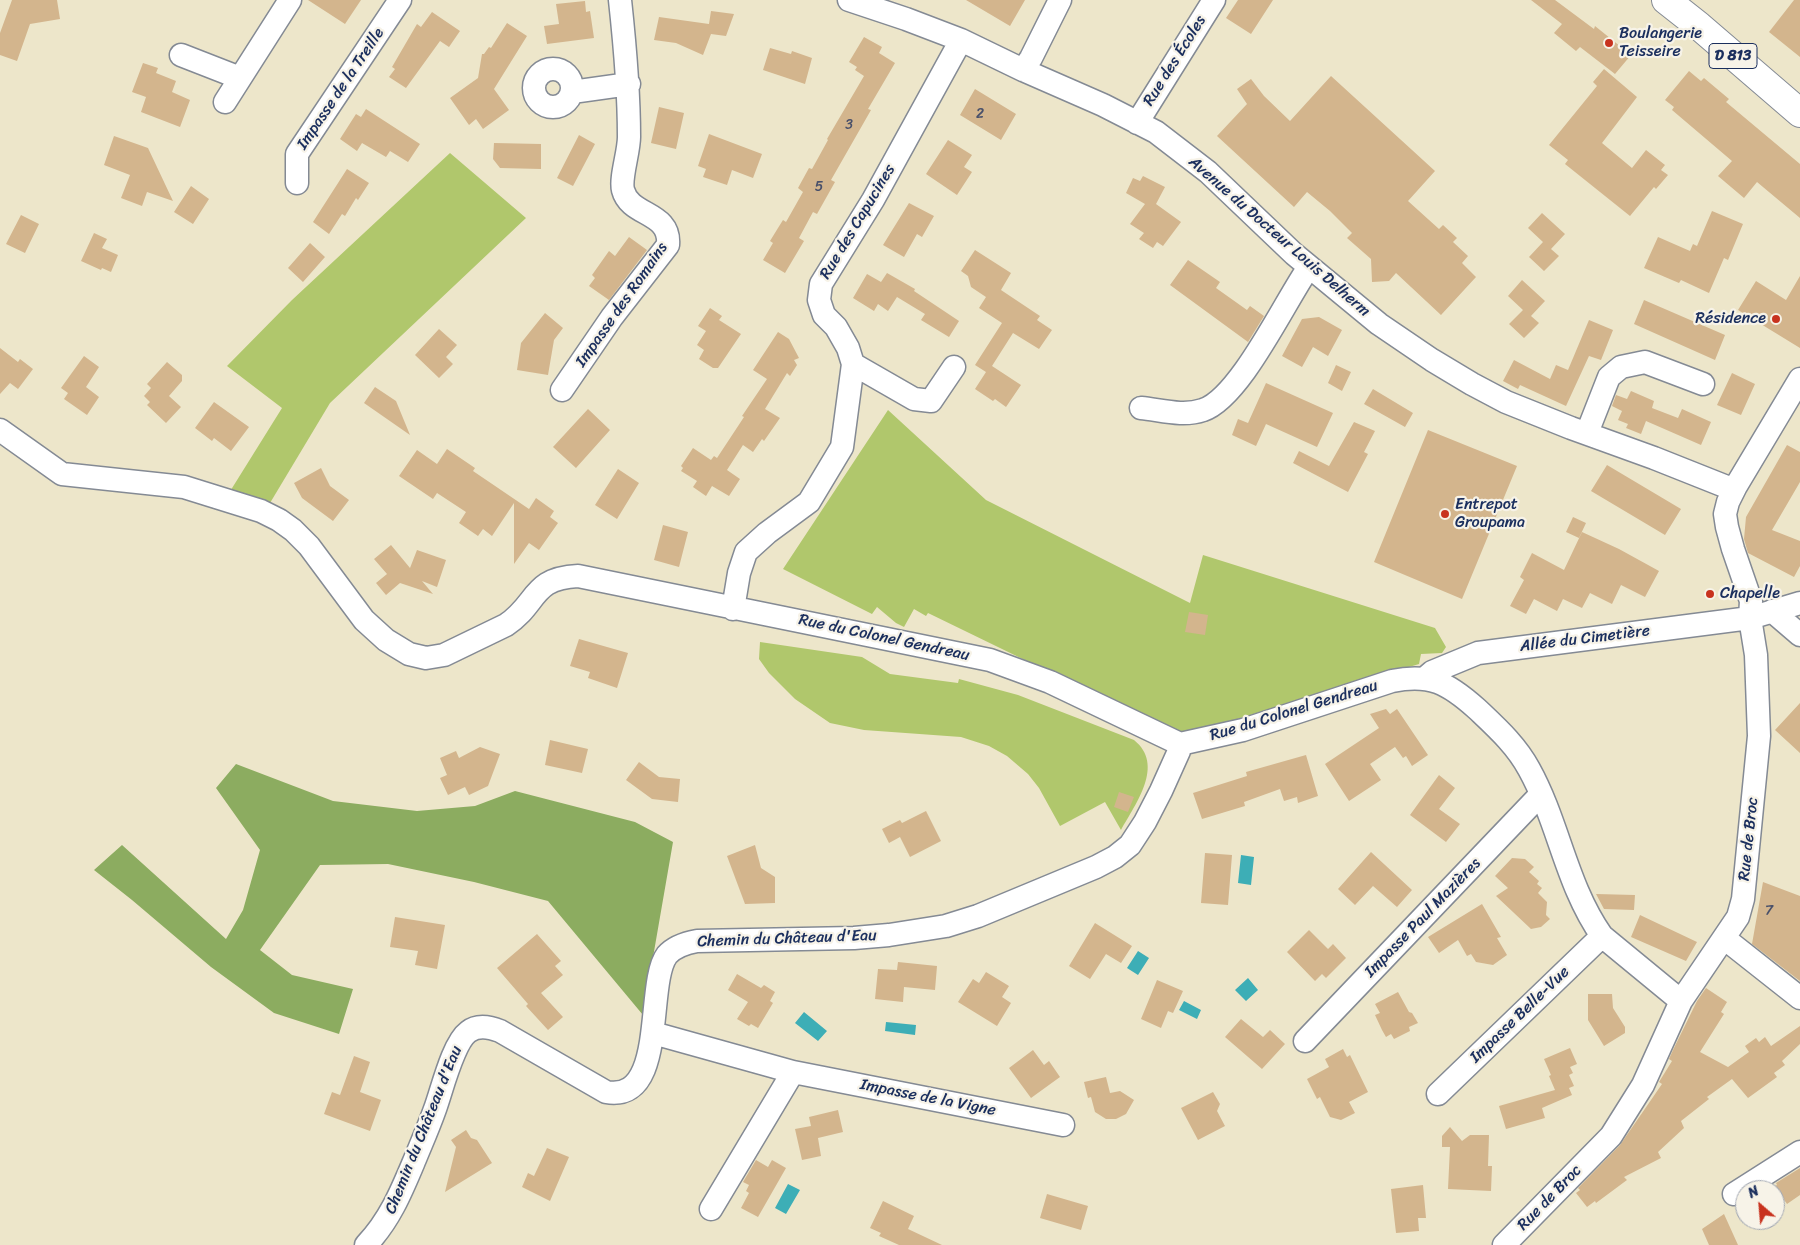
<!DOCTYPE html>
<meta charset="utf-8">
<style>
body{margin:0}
#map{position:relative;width:1800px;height:1245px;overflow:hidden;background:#ede6ca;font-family:Sriracha,sans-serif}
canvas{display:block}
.north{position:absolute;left:1735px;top:1180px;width:50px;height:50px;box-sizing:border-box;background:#f7f3e8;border:1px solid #9fa5b1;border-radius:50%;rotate:333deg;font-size:14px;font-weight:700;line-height:20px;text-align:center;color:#1b2f5e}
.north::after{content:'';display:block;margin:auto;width:18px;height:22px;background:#c8321e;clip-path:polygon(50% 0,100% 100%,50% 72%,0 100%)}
</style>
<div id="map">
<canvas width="1800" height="1245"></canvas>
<div class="north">N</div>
</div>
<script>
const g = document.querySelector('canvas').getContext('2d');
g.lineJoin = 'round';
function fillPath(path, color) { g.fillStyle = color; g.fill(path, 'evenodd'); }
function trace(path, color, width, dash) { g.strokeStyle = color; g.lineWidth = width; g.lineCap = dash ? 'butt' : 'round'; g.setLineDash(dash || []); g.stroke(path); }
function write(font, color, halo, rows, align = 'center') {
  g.font = font + ' Sriracha,sans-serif'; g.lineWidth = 4.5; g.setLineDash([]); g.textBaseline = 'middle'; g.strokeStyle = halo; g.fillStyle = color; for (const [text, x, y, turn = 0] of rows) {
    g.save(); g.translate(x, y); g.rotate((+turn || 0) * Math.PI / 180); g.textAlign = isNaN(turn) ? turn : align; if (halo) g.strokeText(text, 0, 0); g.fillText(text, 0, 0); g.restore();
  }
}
const green = new Path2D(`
 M450,153l76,65 -196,185 -63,105 -43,-7 58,-93 -55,-42 65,-66z
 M888,410l98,90 204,103 13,-48 232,73 11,19 -4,6 -21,1 -2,10 -238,72 -253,-123 -2,3 -12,-7 -10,18 -8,-4 -19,-16 -5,7 -89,-45z
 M760,642l102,15 28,17 68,9 1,-4 59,16 116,45c31,25 2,63 -13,90l-16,-28 -45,24 -21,-38 -11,-14 -21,-18 -18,-10 -28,-9 -97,-7 -34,-7 -35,-24 -26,-26 -10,-14z`);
const forest = new Path2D(`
 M236,764l97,37 84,10 58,-5 40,-15 120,31 38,20 -30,173 -95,-114 -74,-19 -86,-18 -68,1 -60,85 32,25 61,14 -14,45 -65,-21 -63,-46 -79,-67 -38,-30 28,-25 104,94 17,-29 17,-60 -44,-62z`);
const water = new Path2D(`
 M1241,855l13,2 -3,28 -13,-2z
 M1138,951l11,7 -11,17 -11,-7z
 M1248,978l10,12 -12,11 -11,-11z
 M1184,1001l17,9 -4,9 -18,-9z
 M804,1012l23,19 -9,10 -23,-18z
 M886,1022l30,3 -1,10 -30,-4z
 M788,1184l12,6 -14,24 -11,-6z`);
const building = new Path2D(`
 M12,0h45l3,19 -30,5 -13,37 -17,-6v-22z
 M308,0h53l-16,24z
 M966,0h59l-15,26z
 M1238,0h35l-22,34 -25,-16z
 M1531,0h24l39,29 1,-3 36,29 -16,19 -35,-27 -4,4 -22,-18 8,-9z
 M1794,0h6v57l-31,-25z
 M585,1l1,11 4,-1 4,27 -47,6 -3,-18 15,-2 -3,-20z
 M711,11l23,3 -8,22 -15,-2 -8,21 -27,-12 -22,-3 5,-23 50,7z
 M432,12l28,19 -11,16 -9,-6 -34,47 -17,-11 6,-8 -3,-2 25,-43 4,3z
 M507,23l20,13 -33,53 15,21 -26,19 -7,-10 -7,6 -19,-27 28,-20 4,-24h2l5,-7 2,1z
 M864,37l18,10 -3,6 16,10 -27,46 3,1 -40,70 4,2 -18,32 -4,-2 -14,26 5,3 -19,32 -22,-13 10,-17 -3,-2 8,-13 5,-8 3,2 17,-30 -5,-4 11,-20 3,1 16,-29 -1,-1 37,-63 -9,-6 2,-3 -8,-5z
 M770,48l21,6 1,-3 20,7 -7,26 -42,-14z
 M143,63l15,5 -2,5 20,8 -4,11 18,8 -10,27 -39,-15 5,-15 -14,-5z
 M1604,69l33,28 -35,46 30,25 14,-18 19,15 -4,5 7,5 -12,14 -2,-2 -24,29 -65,-52 3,-4 -19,-15 48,-59 -4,-4z
 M1689,71l12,10 3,-3 25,21 -3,3 74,62v54l-43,-36 -13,16 -26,-22 14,-15 -60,-51 2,-3 -9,-7z
 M1331,76l104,95 -27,30 31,28 4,-4 14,13 -4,4 15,14 -6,7 14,14 -35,38 -45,-42 -7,8 -17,1 -1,-23 -24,-21 5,-5 -22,-22 -23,-19 -13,15 -77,-71 30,-32 -10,-15 14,-10 13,17 26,25z
 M975,89l41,25 -15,26 -41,-25z
 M659,107l25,6 -8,36 -25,-6z
 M366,109l54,35 -12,18 -18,-11 -4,6 -24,-14 -5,8 -17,-12 16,-25 5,3z
 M709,134l53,20 -9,24 -21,-8 -5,15 -24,-8 3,-8 -8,-3z
 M579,135l16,9 -22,42 -16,-8z
 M114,136l34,12 25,53 -26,-9 -5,14 -21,-8 9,-23 -26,-10z
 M948,140l24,15 -8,12 8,5 -15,23 -31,-21z
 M494,143l47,1v25l-41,-1 -7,-9z
 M347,169l22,14 -11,17 -2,-2 -11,18 -3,-2 -13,20 -16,-12z
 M1143,176l22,11 -9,17 25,18 -18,24 -6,-4 -4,6 -14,-9 5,-6 -14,-9 15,-20 -19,-11 7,-15 7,3z
 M191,186l18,13 -16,25 -19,-12z
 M909,203l25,13 -12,21 -5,-3 -13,23 -21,-12z
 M1712,211l31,13 -15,36 -4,-2 -15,35 -28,-13 -2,3 -35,-15 14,-31 32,14 3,-7 4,2z
 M1542,213l23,21 -14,15 8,7 -15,15 -15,-14 14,-15 -15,-14z
 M21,215l18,9 -14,29 -19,-9z
 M94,233l13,6 -5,9 16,7 -7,17 -9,-4 -1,2 -20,-9z
 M629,237l18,13 -38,50 -20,-14 6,-8 -3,-3 17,-24 6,5z
 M310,243l15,14 -22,25 -15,-14z
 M975,250l36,23 -10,17 39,26 -3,4 15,10 -13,19 -26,-16 -21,33 29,19 -15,22 -11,-8 -2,2 -18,-12 11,-17 -11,-7 27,-42 -23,-15 7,-11 -15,-10 -3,-11 -7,-5z
 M1188,260l32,22 -4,6 31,22 3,-4 14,10 -16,26 -78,-57z
 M887,273l28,16 -1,2 45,30 -10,16 -28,-17 4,-6 -28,-17 -9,14 -10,-7 -4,7 -21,-13 14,-24 14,8z
 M1800,276v72l-62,-38 18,-29 30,19z
 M1522,280l23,21 -14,15 8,7 -15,15 -15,-14 14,-14 -15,-14z
 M1644,300l81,35 -10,25 -81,-36z
 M710,308l12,8 -3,4 22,14 -23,34h-5l-14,-9 5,-9 -7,-5 9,-14 -8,-5z
 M545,313l18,15 -9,12 -6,35 -31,-5 4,-27z
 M1319,317l23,13 -14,26 -15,-9 -11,20 -20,-11 20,-37z
 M1589,320l24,10 -12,30 -12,-4 -23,50 -46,-21 -2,4 -15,-8 11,-21 36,19 6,-14 12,5z
 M439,329l18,16 -11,12 7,7 -14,14 -24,-23z
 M778,332l11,7 10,19 -5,2 3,5 -7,11 -3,-3 -22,36 15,9 -16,23 -2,-2 -9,13 -10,-7 -16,25 13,9 -11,17 -17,-10 -6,10 -13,-9 4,-6 -16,-10 2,-3 -2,-2 12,-18 18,12 3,-4 3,2 27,-41 -2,-1 25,-37 -14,-9z
 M0,348l18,14 2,-3 13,10 -15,20 -8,-6 -10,11z
 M84,356l15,11 -13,20 13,10 -12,18 -23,-16 4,-6 -7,-5z
 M167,362l15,13v6l-13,15 12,11 -15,16 -19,-18 3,-3 -6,-6 7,-8 -4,-4z
 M1336,365l15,7 -9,19 -14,-8z
 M1732,373l23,11 -14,31 -24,-10z
 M1266,383l67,30 -16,34 -51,-23 -10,22 -24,-11 6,-16 10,4z
 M375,387l21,14 14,34 -46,-32z
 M1373,389l40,24 -8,14 -41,-23z
 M1631,391l23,10 -2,7 26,10 4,-9 29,13 -10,23 -55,-24 -5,13 -15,-6 2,-4 -10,-4 4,-9 -10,-5 4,-11 11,4z
 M214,402l35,25 -18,24 -17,-13 -2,3 -17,-13z
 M588,409l22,21 -34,38 -23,-21z
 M1354,422l21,9 -11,21 4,2 -20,38 -55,-29 6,-12 30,15z
 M1428,430l89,36 -55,133 -88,-37z
 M1787,445l13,7v30l-28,48 28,11v25l-6,11 -46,-24 -4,-14 2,-22z
 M447,449l28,19 -2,3 56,38 7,-11 18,13 -4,6 8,6 -19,27 -10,-7 -15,21v-61l-22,33 -9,-7 -5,7 -19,-13 7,-11 -29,-19 -4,6 -34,-23 18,-26 20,14z
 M1607,465l74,44 -16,26 -74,-44z
 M321,468l9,18 19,14 -16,21 -31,-23 -8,-15z
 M618,469l21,14 -22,36 -22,-14z
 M1573,517l13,6 -7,15 -13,-6z
 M663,525l25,7 -9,35 -25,-7z
 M1582,532l37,17 40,22 -14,26 -24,-12 -9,19 -22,-11 -8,15 -19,-9 -6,12 -23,-12 -8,15 -16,-8 14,-26 -4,-3 12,-24 32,17z
 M391,545l19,23 7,-18 29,10 -9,27 -15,-6 11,13 -33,-11 -14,12 -10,-12 11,-9 -13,-15z
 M1189,612l19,3 -3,20 -20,-3z
 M579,639l49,14 -11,35 -29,-10 2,-6 -20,-6z
 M1800,703v50l-25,-23z
 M1386,709l4,5 7,-5 31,46 -16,11 -6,-10 -3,2 -8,-11 -25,17 11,16 -32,21 -24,-37 54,-36 -9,-14z
 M550,740l38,9 -6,24 -37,-8z
 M480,747l20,7 -12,32 -19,9 -4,-8 -17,8 -8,-17 7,-3 -7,-17 16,-7 3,7z
 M1306,755l12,41 -20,7 -1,-6 -13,4 -4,-12 -36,13 1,4 -43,13 -9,-26 54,-17 -1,-4z
 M639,762l20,15 21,2 -2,23 -26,-3 -26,-19z
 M1439,775l16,13 -16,21 21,15 -14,18 -36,-27z
 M1119,792l15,5 -6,15 -14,-5z
 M926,811l15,30 -31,16 -10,-20 -11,6 -7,-14 18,-9 2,3z
 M755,845l6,23 14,9v26l-30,1 -18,-48z
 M1371,852l41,38 -15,17 -24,-21 -18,19 -17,-16z
 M1205,853l27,2 -4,50 -27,-2z
 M1512,858l13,1 9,8 -5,5 10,9 -2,3 5,4 -4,5 9,9 -1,13 4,4 -9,8 -10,2 -35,-33 12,-8 -13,-12z
 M1763,882l37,14v85l-48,-37z
 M1596,894l39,1 -1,15 -30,-1z
 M1482,904l19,33 -4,1 10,17 -14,10 -17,-3 -5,-8 -4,2 -9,-16 -19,13 -11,-16z
 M1640,915l57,27 -11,19 -55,-24z
 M395,917l50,8 -8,44 -22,-4 3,-14 -28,-4z
 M1095,923l37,23 -11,17 -15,-9 -16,25 -21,-13z
 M1309,930l19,19 5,-5 13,14 -20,20 -4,-4 -7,7 -28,-29z
 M537,934l24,27 -6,5 8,9 -22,18 22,24 -15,13 -22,-24 2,-2 -31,-36z
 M898,962l39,4 -2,24 -31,-3 -1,15 -28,-3 3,-30 19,1z
 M986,972l23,14 -7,11 9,6 -14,23 -39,-24 15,-23 6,4z
 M737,974l24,14 3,-3 11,7 -5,9 3,2 -15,25 -7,-4 -2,2 -12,-7 11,-17 -20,-12z
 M1157,980l26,11 -10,22 -5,-2 -7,17 -20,-9z
 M1706,988l21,14 -6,10 3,2 -24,38 28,15 21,-15 -4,-6 11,-8 3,4 6,-5 6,9 29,-20v18l-18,17 3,4 -11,8 3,4 -29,21 -16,-19 -25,18 2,2 -28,22 3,7 -26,24 3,6 -37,19 3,3 -31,23 -1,-2 -8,6 -11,-14 4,-3 -2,-2 42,-43 42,-61 -3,-2 13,-21 -3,-2 4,-9 24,-49z
 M1398,992l11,20 3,1 6,10 -9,4 1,4 -16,8 -3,-5 -5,3 -4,-7 -7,-15 5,-2 -5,-9z
 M1588,994h24l1,14 12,19v6l-21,13 -16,-26z
 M1241,1019l22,18 7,-7 15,14 -23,25 -37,-32z
 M1570,1048l7,16 -7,3 3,6 -4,2 5,11 -5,2 3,7 -30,13 3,10 -39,11 -7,-23 56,-16 -6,-14 2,-1 -7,-16z
 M1343,1049l4,8 3,-2 18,37 -19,10 6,11 -14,7 -11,-3 -10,-20 -3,2 -10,-20 22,-12 -4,-8z
 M1033,1050l11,15 5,-4 11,16 -29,21 -22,-30z
 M354,1056l16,6 -10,30 21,8 -11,31 -46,-17 8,-22 8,3z
 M1106,1077l4,16 10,-2 14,9 -8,14 -10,5h-10l-11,-7 -4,-15 -3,1 -4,-16z
 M1213,1092l7,12 -3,7 8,15 -27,14 -17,-32z
 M838,1110l5,22 -25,6 3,18 -19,4 -7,-31 16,-3 -2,-9z
 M1450,1127l12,14 8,-6h19l-1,31h4l-1,25 -43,-2 2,-42h-8v-11z
 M466,1130l5,8 6,2 15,23 -47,29 11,-45 -5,-7z
 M547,1148l22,9 -19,44 -28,-14 6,-14 6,3z
 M756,1160l12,7 4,-7 14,8 -28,49 -17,-9 8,-15 -3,-2 3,-6 -6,-3z
 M1800,1168v27l-13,9 -12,-18 2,-1 -1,-2z
 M1423,1185l3,33h-8l1,13 -23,2 -5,-44z
 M1047,1194l41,12 -7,24 -41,-12z
 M883,1201l31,15 -6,13 34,16h-43l-20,-9 2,-3 -11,-5z
 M1724,1214l14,31h-29l-7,-16z`);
const minor = new Path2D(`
 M849,0l57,19 55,21 62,30 80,35 53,27 52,40 86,82 85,70 53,36 40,24 34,18 65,26 83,30 73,29 9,-1
 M181,55l59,23
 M534 88a19 19 0 1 1 38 0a19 19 0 1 1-38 0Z
 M1023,70l8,-12 29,-58
 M572,92l57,-8
 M225,102l65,-102
 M1137,123l77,-123
 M297,183v-29l103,-154
 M853,364l61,35 17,2 23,-34
 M562,390l50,-73 56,-72c3,-34 -38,-28 -45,-55 -3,-12 6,-38 6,-53 0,-46 -4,-91 -9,-137
 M1141,408c20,2 42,9 62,2 37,-12 82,-109 106,-143
 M0,430l62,44 122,13 77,24 18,9 14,10 16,16 55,74 22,20 23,14 17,4 18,-3 62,-30c32,-21 25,-47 72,-49l412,84 60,22 130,62 63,-14 149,-49c38,-8 56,2 85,28 20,19 39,36 52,60 30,54 37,116 73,167l79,65
 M1587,433l22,-56 12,-10 24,-5 58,22
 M733,609l6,-36 7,-21 21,-19 42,-31 33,-55 11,-83 -5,-16 -12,-21 -12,-12 -5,-15 2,-16 52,-84 88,-160
 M1772,611l28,24
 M1425,678l7,-6 46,-19 272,-35 50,-15
 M1724,938l76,60
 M653,1033l140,39 -82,137
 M1305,1041l236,-247
 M793,1072l270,53
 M1438,1094l164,-158
 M1734,1194l66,-42
 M366,1245c24,-25 36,-55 49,-86 7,-17 14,-33 20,-50 7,-19 18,-66 33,-77 10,-8 22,-5 32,-1l106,61c62,11 39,-108 61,-137 8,-9 19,-12 30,-14l157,-3 35,-3 57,-9 32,-10 118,-49 19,-10 15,-12 15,-23 16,-31 18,-40 1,-7
 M1504,1245l107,-109 32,-51 38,-84 57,-84 5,-18 16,-163 -3,-81 -6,-37 1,-17 -18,-52 -6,-22 -2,-13 3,-12 8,-16 64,-107`);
const major = new Path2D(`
 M1666,0l33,26 101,87`);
const markers = [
 [1609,43,5,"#c8321e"],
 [1776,319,5,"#c8321e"],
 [1445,514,5,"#c8321e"],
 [1710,594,5,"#c8321e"]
];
const numberNames = [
 ["2",980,114],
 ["3",849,125],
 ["5",819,187],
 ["7",1769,911]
];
const shields = [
 [1733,56,48]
];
const shieldNames = [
 ["D 813",1733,56]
];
const poiNames = [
 ["Boulangerie",1619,34],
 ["Teisseire",1619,52],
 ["Résidence",1766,319,"right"],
 ["Entrepot",1455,505],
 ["Groupama",1455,523],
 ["Chapelle",1720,594]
];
const streetNames = [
 ["Rue des Écoles",1175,61,-58],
 ["Impasse de la Treille",341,89,-56],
 ["Rue des Capucines",858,222,-59],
 ["Avenue du Docteur Louis Delherm",1279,237,41],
 ["Impasse des Romains",622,305,-55],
 ["Rue du Colonel Gendreau",884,638,12],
 ["Allée du Cimetière",1585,639,-7],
 ["Rue du Colonel Gendreau",1294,711,-17],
 ["Rue de Broc",1749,839,-84],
 ["Impasse Paul Mazières",1423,918,-46],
 ["Chemin du Château d'Eau",787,939,-2],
 ["Impasse Belle-Vue",1520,1015,-44],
 ["Impasse de la Vigne",928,1098,11],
 ["Chemin du Château d'Eau",424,1130,-68],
 ["Rue de Broc",1550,1198,-46]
];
fillPath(green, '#b0c76c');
fillPath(forest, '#8cac60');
fillPath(water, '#3daeb6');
fillPath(building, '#d3b58d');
trace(minor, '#848a94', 25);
trace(major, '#848a94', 30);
trace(minor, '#fff', 22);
trace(major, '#fff', 28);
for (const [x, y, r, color] of markers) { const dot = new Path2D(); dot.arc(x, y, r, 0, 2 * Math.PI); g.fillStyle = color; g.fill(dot); trace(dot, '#f7f3e8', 2); }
write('14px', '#49506a', null, numberNames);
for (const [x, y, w] of shields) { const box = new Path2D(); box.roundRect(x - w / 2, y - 12.5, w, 25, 4); g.fillStyle = '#f7f3e8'; g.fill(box); trace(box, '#1b2f5e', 1); }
write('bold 15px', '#1b2f5e', null, shieldNames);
write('16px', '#1b2f5e', '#f7f3e8', poiNames, 'left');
write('16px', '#1b2f5e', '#f7f3e8', streetNames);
</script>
